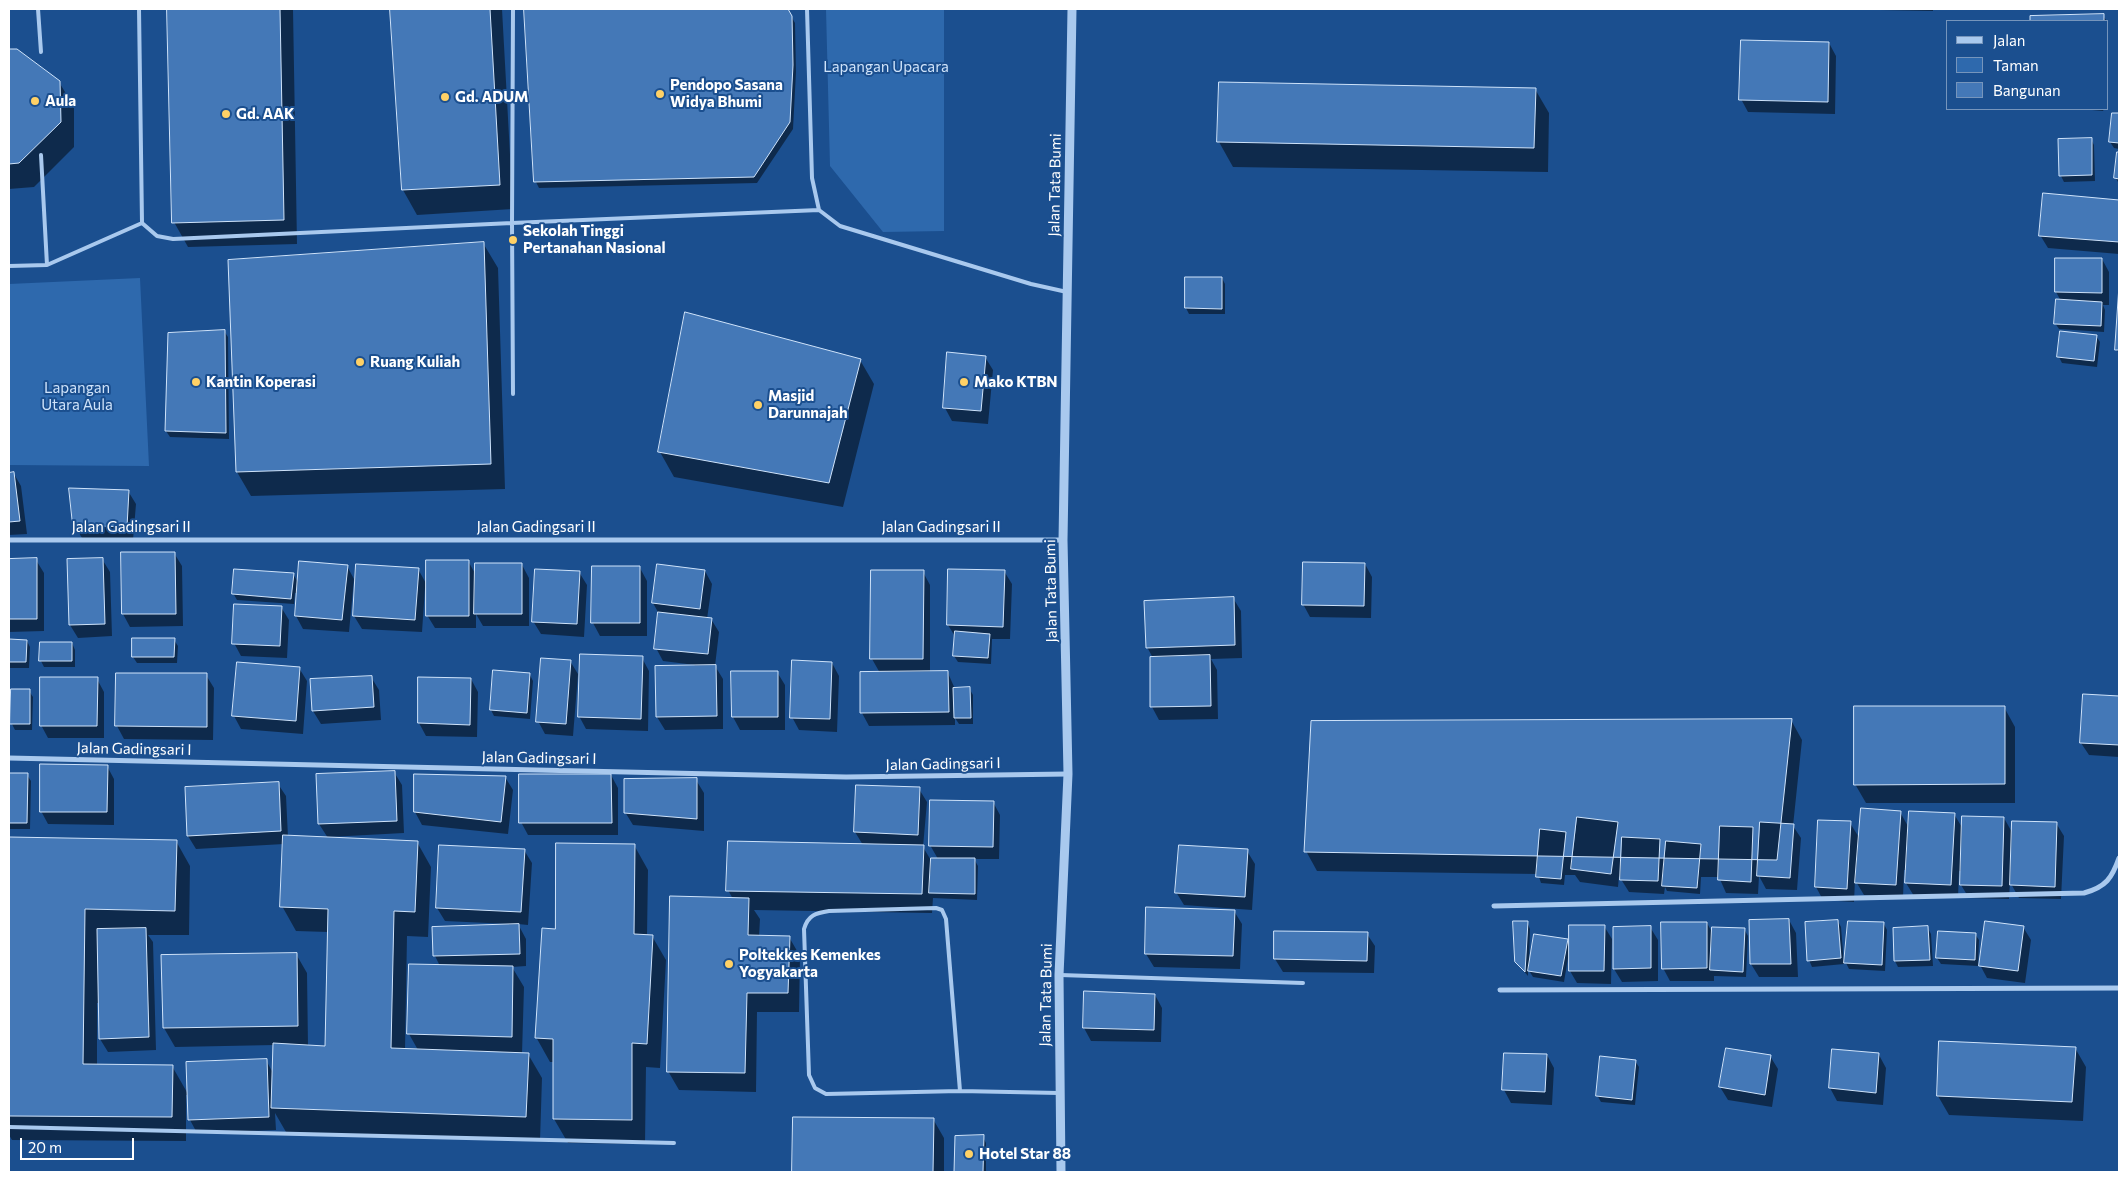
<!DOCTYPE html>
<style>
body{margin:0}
#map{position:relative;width:2128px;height:1181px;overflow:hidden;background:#1b4f8f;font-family:Commissioner,sans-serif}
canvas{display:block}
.frame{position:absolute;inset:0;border:10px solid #fff;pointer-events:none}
.legend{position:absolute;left:1946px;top:20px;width:162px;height:90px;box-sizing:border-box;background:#1b4f8f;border:1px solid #7695bc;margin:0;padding:6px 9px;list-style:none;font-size:15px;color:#fff}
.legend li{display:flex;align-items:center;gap:10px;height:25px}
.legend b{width:25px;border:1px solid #7695bc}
.scale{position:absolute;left:20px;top:1138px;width:114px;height:22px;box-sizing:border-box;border:2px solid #fff;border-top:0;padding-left:6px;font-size:15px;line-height:18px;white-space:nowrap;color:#fff;-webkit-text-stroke:4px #1b4f8f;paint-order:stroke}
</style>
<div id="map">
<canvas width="2128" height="1181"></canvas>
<div class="frame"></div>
<ul class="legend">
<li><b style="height:6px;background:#a9c9ee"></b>Jalan</li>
<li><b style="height:14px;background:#2e69ad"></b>Taman</li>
<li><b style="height:14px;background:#4478b7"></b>Bangunan</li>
</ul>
<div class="scale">20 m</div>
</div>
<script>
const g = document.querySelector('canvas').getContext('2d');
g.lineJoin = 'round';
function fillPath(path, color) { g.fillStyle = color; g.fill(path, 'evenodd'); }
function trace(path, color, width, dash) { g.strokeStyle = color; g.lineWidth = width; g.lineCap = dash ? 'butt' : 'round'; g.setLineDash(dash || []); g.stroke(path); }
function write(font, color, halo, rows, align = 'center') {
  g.font = font + ' Commissioner,sans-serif'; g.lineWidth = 4; g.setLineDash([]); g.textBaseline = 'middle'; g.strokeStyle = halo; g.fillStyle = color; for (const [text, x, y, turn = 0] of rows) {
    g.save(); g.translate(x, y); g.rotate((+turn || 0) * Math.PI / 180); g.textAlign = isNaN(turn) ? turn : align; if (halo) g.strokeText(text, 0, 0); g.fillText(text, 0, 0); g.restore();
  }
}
const green = new Path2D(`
 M826,9h118v222l-61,1 -53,-66z
 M140,278l9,188 -140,-1v-181z`);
const shadow = new Path2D(`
 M169,9h124l4,235 -109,3 -14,-25z
 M391,9h111l11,200 -96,6 -14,-25z
 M525,9h262l8,14 1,49 -3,57 -36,54 -218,5 -3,-6z
 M1828,9h105v2z
 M2103,16l4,5h-76v-3z
 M1829,43l7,13 -1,58 -87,-2 -7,-13z
 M9,50h8l42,32 15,25v40l-40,40 -25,2z
 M1535,89l14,24 -1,59 -315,-5 -14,-25z
 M2081,109h23l-1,2z
 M2113,114l6,1v34l-5,-1 -4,-6z
 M2091,139l3,6 1,36 -31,1 -3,-6 -1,-36z
 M2118,154h1v30l-3,-6z
 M2044,194l75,7v53l-71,-6 -8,-13z
 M483,243l15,25 7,221 -254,7 -14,-24z
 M2102,259l7,13v33h-6l2,5 -1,22 -45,-3 -4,-6 6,-22 -5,-9z
 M1222,278l3,6v30h-36l-3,-6z
 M2119,307v47l-2,-4z
 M224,331l4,6 1,102 -59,-2 -4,-6z
 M2096,336l4,6 -3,25 -35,-4 -3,-6z
 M985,357l8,13 -5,54 -36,-3 -7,-13z
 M860,360l14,24 -31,123 -169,-30 -14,-25z
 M9,474h5l7,12 6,48 -18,1z
 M128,491l8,13 -3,36 -51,-2 -8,-13z
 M174,553l8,13 1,60 -53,1 -7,-13z
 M102,559l8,13 2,64 -34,2 -8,-13z
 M9,560h27l8,13v58l-35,1z
 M468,561l8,14 46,-10 7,13v48h-46l-7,-12v14h-41l-8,-13v-27h-2l-3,44 -60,-3 -8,-13 64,-47 9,16z
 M1365,564l7,13 -1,41 -61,-1 -7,-13z
 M347,566l7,13 -5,53 -46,-3 -7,-13 2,-23h-3l-1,11 -57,-4 -4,-7 60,-19 6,10z
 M640,568l7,13v55h-47l-7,-13z
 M705,571l7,13 -5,35h4l8,13 -4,34 8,13v50l-58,1 -8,-13 38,-52 -32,-4 -7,-13 3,-34 -6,-11z
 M1004,571l8,13 -2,55h-18l-1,25 -33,-2 -4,-6 2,-18 -8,-13z
 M579,572l8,13 -3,52 -43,-3 -8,-13z
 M923,572l7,13v88h18l7,16 14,-1 4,7v29h-14l-4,-6v7l-86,1 -7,-13 18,-40 -8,-14z
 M1233,598l8,13 1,47 -31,1 6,11 1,49 -59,1 -7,-13 1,-49 -6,-11z
 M281,607l8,13 -2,38 -46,-2 -7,-13z
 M9,640l18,1 3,6 -1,21h-20z
 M174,640l4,6 -1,17h-40l-4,-6z
 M72,643l3,7v17h-31l-3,-6z
 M642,658l7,13 -1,60 -62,-2 -7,-13z
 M570,661l8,13 -5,62 -28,-2 -7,-13z
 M238,663l61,5 8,13 -4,53 -62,-5 -7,-13z
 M832,663l7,13 -2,56 -38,-2 -7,-13z
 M494,672l36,3 3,6 -3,38 -36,-3 -3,-6z
 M777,672l8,13v45h-45l-7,-13z
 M206,675l8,13 -1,52 -89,-1 -7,-13z
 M371,677l8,13 2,30 -60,4 -8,-13z
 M97,679l7,13v46h-56l-7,-13z
 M471,679l7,13 -1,45 -51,-1 -7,-13z
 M29,691l4,6 -1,33h-17l-3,-6z
 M2084,695l35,2v60l-30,-2 -8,-12z
 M2004,707l11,20v76h-149l-11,-19z
 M1791,720l11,20 -9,86 8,12 -4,52 -31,-1 -7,-13 -1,18 -32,-1 -7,-16h-18l-1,17 -33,-3 -2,-4 -1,7 -35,-2 -10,-16 -1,11 -38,-5 -5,-7h-10l-1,10 -23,-2 -3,-9 -221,-3 -11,-20z
 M107,766l7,13v46l-66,-1 -7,-13z
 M394,772l8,13 2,48 -75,4v1l88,4 14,25 -3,70 -21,-1 -2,114h13l-9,-16 1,-69 30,1 -5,-10 74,-30v-2l-64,-3 -8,-13 87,-58 8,13 -4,62 -10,-1 8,15v27l-14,1 12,20 -2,67h6l14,24 -2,63 -254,-9 -11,-19 1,17 -79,3 -7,-13 -1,-25h-3v46l-174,-1 -3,-5v-297l167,3 14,25 -1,69h-41l5,7 3,108 -48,2 -8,-13v-36h-3v62l75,1 16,28 78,-34 7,13 2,-28 -100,2 -11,-19 -1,-71 133,-3 11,19 1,73 18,1 2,-115 -32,-1 -14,-25 2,-62 -88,5 -8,-13 -2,-47 92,-5 8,12 2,41 40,1 -9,-14z
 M9,774l18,1 4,6 -1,48h-21z
 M611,775l7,13v47h-90l-7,-13z
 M505,777l8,13 -5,44 -86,-9 -7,-13z
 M696,780l8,13v38l-71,-6 -8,-13z
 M919,789l8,13 -4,45 9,15 6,-3 -8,-14 63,-43 7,13 -1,44h-25l4,7 -1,34 -44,-2 -1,15 -178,-3 6,9 -1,18h30l11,19 -1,56h-42l-1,80 -77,-2 -11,-19 65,-172 -5,-9 135,-45 -8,-13z
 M1900,812l9,16 45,-14 9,15 41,-11 9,16 43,-11 8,13 -3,63 -42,-1 -9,-16 -1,17 -40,-1 -8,-13 1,-14h-3l-1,27 -44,-2 -8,-13 1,-13h-3l-1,28 -39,-3 -9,-15 -1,22 -31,-2 -7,-13 34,-64 10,16z
 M634,845l14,25 -1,66h5l14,24 -6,108 -14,-1 -1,77 -77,-1 -14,-24v-57h-4l-14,-25 20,-107z
 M1247,851l8,13 -3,46 -68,-5 -8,-13z
 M1234,911l8,13 -2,45 -86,-2 -8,-13z
 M1789,920l7,13 2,44h-39l-8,-13v-43z
 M1838,921l3,6 3,37 -32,3 -3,-7z
 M1527,922l3,7 -1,36h1l37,-25 3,6 34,-20 8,13 -1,45 -34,-1 -7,-12 -2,-13 -4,24 -31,-5 -5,-8v7l-12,-14z
 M1707,923l6,11 31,-5 4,7 -2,41 -32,-1v5h-44l-7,-13z
 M1884,924l3,6 -2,41 -36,-2 -3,-6z
 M1650,927l8,13v41l-36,1 -8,-13z
 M2023,927l8,13 -6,43 -38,-5 -7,-13z
 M1928,928l3,6 2,32 -35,1 -3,-6 -1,-32z
 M1367,934l8,12 -1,27 -91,-1 -8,-13z
 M1975,934l4,6 -1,26 -37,-2 -4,-6z
 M1085,993l70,2 7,13 -1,34 -70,-1 -7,-13z
 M2075,1048l11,19 -3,54 -134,-6 -11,-19z
 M1833,1050l46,5 7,13 -3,37 -46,-4 -7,-13z
 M1547,1055l7,13 -2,37 -41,-2 -7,-13z
 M1770,1056l8,13 -6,38 -44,-7 -8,-13z
 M1635,1061l4,6 -4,38 -34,-3 -4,-7z
 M794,1118l139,1 11,19v34h-150z
 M956,1137h27l3,6v29h-30z`);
const building = new Path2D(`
 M167,9h113l4,211 -112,3z
 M390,9h100l10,176 -98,5z
 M524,9h264l4,7 1,49 -3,57 -36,55 -220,5z
 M2104,14v7h-74v-5z
 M1741,40l88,2 -1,60 -89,-2z
 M9,49h8l43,32 1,41 -42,41 -10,1z
 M1219,82l317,6 -2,60 -317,-6z
 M2112,113h7v30l-10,-1z
 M2092,138v37l-33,1 -1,-37z
 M2117,152h2v27l-5,-1z
 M2043,193l76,7v42l-80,-6z
 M484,242l7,222 -255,8 -8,-212z
 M2055,258h47v35l-47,-1z
 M1185,277h37v32l-37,-1z
 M2119,286v64h-4z
 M2056,299l46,3 -1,24 -47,-2z
 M685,312l176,47 -32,124 -171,-31z
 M225,330l1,103 -61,-2 3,-98z
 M2060,331l37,4 -3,26 -37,-4z
 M947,352l39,4 -5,55 -38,-3z
 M14,472l6,49 -11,1v-49z
 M69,488l60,2 -2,37 -54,-2z
 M121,552h54l1,62h-54z
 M37,558v61h-28v-60z
 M103,558l2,66 -36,1 -2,-66z
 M426,560h43v56h-43z
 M299,561l49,4 -6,55 -47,-4z
 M1303,562l62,1 -1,43 -62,-1z
 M475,563h47v51h-48z
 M356,564l63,4 -4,52 -62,-4z
 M657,564l48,6 -5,39 -48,-6z
 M592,566h48v57h-49z
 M234,569l60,4 -3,26 -59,-5z
 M535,569l45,2 -3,53 -45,-2z
 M948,569l57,1 -2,57 -56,-2z
 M871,570h53l-1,89h-53z
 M1234,597l1,48 -89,3 -2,-47z
 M234,604l48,2 -2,40 -48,-2z
 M658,612l54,6 -4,36 -54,-5z
 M955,631l35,3 -2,24 -35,-2z
 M132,638h43l-1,19h-42z
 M9,639l18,1 -1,22h-17z
 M40,642h32v19h-33z
 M580,654l63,2 -2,63 -63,-2z
 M1210,655l1,51 -61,1v-50z
 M541,658l30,2 -5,64 -30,-2z
 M792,660l40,2 -2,57 -40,-1z
 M237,662l63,5 -4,54 -64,-5z
 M716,665l1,51 -61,1 -1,-51z
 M493,670l37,3 -3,40 -37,-3z
 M731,671h47v46h-46z
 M948,671l1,41 -89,1v-41z
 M116,673h91v54l-92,-1z
 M372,676l2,31 -62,4 -2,-32z
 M40,677h58l-1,49h-57z
 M418,677l53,1 -1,47 -52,-2z
 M970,687l1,31h-17l-1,-30z
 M11,689h19v35h-20z
 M2083,694l36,2v49l-39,-2z
 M1854,706h151v78l-151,1z
 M1792,719l-15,141 -473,-8 7,-131z
 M40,764l68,1 -1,47h-67z
 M395,771l2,50 -79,3 -2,-50z
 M9,773h19l-1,50h-18z
 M414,774l92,2 -5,46 -87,-10z
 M519,774h92l1,49h-93z
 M697,778v41l-73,-6v-34z
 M279,782l2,49 -94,5 -2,-49z
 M856,785l64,2 -2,48 -64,-3z
 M930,800l64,1 -1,46 -64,-1z
 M1861,808l40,3 -5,74 -41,-2z
 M1909,811l46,2 -4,72 -46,-2z
 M1962,816l42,1 -2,69 -42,-1z
 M1577,817l41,5 -7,52 -40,-5z
 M1818,820l33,1 -4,68 -32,-2z
 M2012,821l45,1 -2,65 -45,-2z
 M1760,822l34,2 -4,54 -33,-2z
 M1720,826l33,1 -2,55 -33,-2z
 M1540,829l26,3 -5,47 -25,-2z
 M283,835l135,6 -3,71 -21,-1 -3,137 138,5 -3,64 -255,-9 2,-65 52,3 3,-137 -48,-2z
 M9,837l168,3 -2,71 -90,-2 -2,155 90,1 -1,52 -163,-1z
 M1622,837l38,2 -2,42 -38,-1z
 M728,841l196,4 -2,49 -196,-3z
 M1666,841l35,3 -4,44 -35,-2z
 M556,843l79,1 -1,90 19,1 -6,109 -15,-1v77l-79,-1v-80l-18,-1 7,-110 13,1z
 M439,845l86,4 -4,63 -85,-4z
 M1179,845l69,4 -3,48 -70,-4z
 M931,858h44v36l-46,-1z
 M670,896l79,2 -1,37 42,1 -2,57h-41l-2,80 -78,-1z
 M1146,907l89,3 -2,46 -88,-2z
 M1789,919l2,45h-41l-1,-44z
 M1838,920l3,38 -34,3 -2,-39z
 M1513,921h15l-3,51 -10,-10z
 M1848,921l36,1 -2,43 -38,-2z
 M1985,921l39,5 -6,45 -39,-5z
 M1661,922h46v46l-45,1z
 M519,924l1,30 -87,2 -1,-29z
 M1569,925h36l-1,46h-35z
 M1651,926v42l-38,1v-42z
 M1928,926l2,34 -36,1 -1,-33z
 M1712,927l33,1 -2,44 -33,-2z
 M146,928l3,109 -50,2 -2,-110z
 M1274,931l94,1 -1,29 -93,-2z
 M1938,931l38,2 -1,27 -39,-2z
 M1534,934l34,5 -7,37 -33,-5z
 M297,953l1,73 -135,2 -2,-73z
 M409,964l104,2 -1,71 -105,-3z
 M1084,991l71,3 -1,36 -71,-2z
 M1939,1041l137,6 -4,55 -135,-6z
 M1726,1048l45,7 -6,40 -46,-8z
 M1832,1049l47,4 -3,40 -47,-5z
 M1504,1053l43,1 -2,38 -43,-2z
 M1600,1056l36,4 -4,40 -36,-4z
 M267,1059l2,58 -81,3 -2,-58z
 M793,1117l141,1 -1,54h-141z
 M984,1135l-1,37h-29l1,-36z`);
const service = new Path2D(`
 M38,9l3,43
 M139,9l3,214 15,13 16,3 339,-16 1,171
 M513,9l-1,214 307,-13
 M807,9l5,169 7,32 21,16 191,58 36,8
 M41,155l6,110
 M9,266l38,-1 95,-42
 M1060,975l243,8
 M960,1091l-14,-172 -4,-9 -6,-2 -107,3c-13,2 -21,4 -25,18l5,146 6,13 11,6 134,-3 99,2
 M9,1127l665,16`);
const minor = new Path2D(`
 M9,540h1054
 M9,758l837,19 222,-3
 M1494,906l590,-13c22,-6 28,-15 35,-35
 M1500,990l619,-2`);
const tertiary = new Path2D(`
 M1061,1172l-2,-197 9,-201 -5,-234 9,-531`);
const markers = [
 [660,94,5,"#ffd166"],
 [445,97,5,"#ffd166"],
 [35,101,5,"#ffd166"],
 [226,114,5,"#ffd166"],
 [513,240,5,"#ffd166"],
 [360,362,5,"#ffd166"],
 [196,382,5,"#ffd166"],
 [964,382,5,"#ffd166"],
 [758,405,5,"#ffd166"],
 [729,964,5,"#ffd166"],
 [969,1154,5,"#ffd166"]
];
const parkNames = [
 ["Lapangan Upacara",886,67],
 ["Lapangan",77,388],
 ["Utara Aula",77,405]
];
const poiNames = [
 ["Pendopo Sasana",670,85],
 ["Widya Bhumi",670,102],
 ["Gd. ADUM",455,97],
 ["Aula",45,101],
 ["Gd. AAK",236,114],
 ["Sekolah Tinggi",523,231],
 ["Pertanahan Nasional",523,248],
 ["Ruang Kuliah",370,362],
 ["Kantin Koperasi",206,382],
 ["Mako KTBN",974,382],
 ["Masjid",768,396],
 ["Darunnajah",768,413],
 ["Poltekkes Kemenkes",739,955],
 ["Yogyakarta",739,972],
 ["Hotel Star 88",979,1154]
];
const streetNames = [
 ["Jalan Tata Bumi",1055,185,-89],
 ["Jalan Gadingsari II",131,527],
 ["Jalan Gadingsari II",536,527],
 ["Jalan Gadingsari II",941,527],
 ["Jalan Tata Bumi",1051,591,-91],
 ["Jalan Gadingsari I",134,749,1],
 ["Jalan Gadingsari I",539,758,1],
 ["Jalan Gadingsari I",943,764,-1],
 ["Jalan Tata Bumi",1046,995,-89]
];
fillPath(green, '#2e69ad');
fillPath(shadow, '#0007');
fillPath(building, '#4478b7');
trace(building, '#cfe3fa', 1);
trace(service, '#a9c9ee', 4);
trace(minor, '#a9c9ee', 5);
trace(tertiary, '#a9c9ee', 9);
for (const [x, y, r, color] of markers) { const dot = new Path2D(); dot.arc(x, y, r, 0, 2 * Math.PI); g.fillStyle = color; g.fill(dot); trace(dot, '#1b4f8f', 2); }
write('15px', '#cfe3fa', '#1b4f8f', parkNames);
write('bold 15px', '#fff', '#1b4f8f', poiNames, 'left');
write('15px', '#fff', '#1b4f8f', streetNames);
</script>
